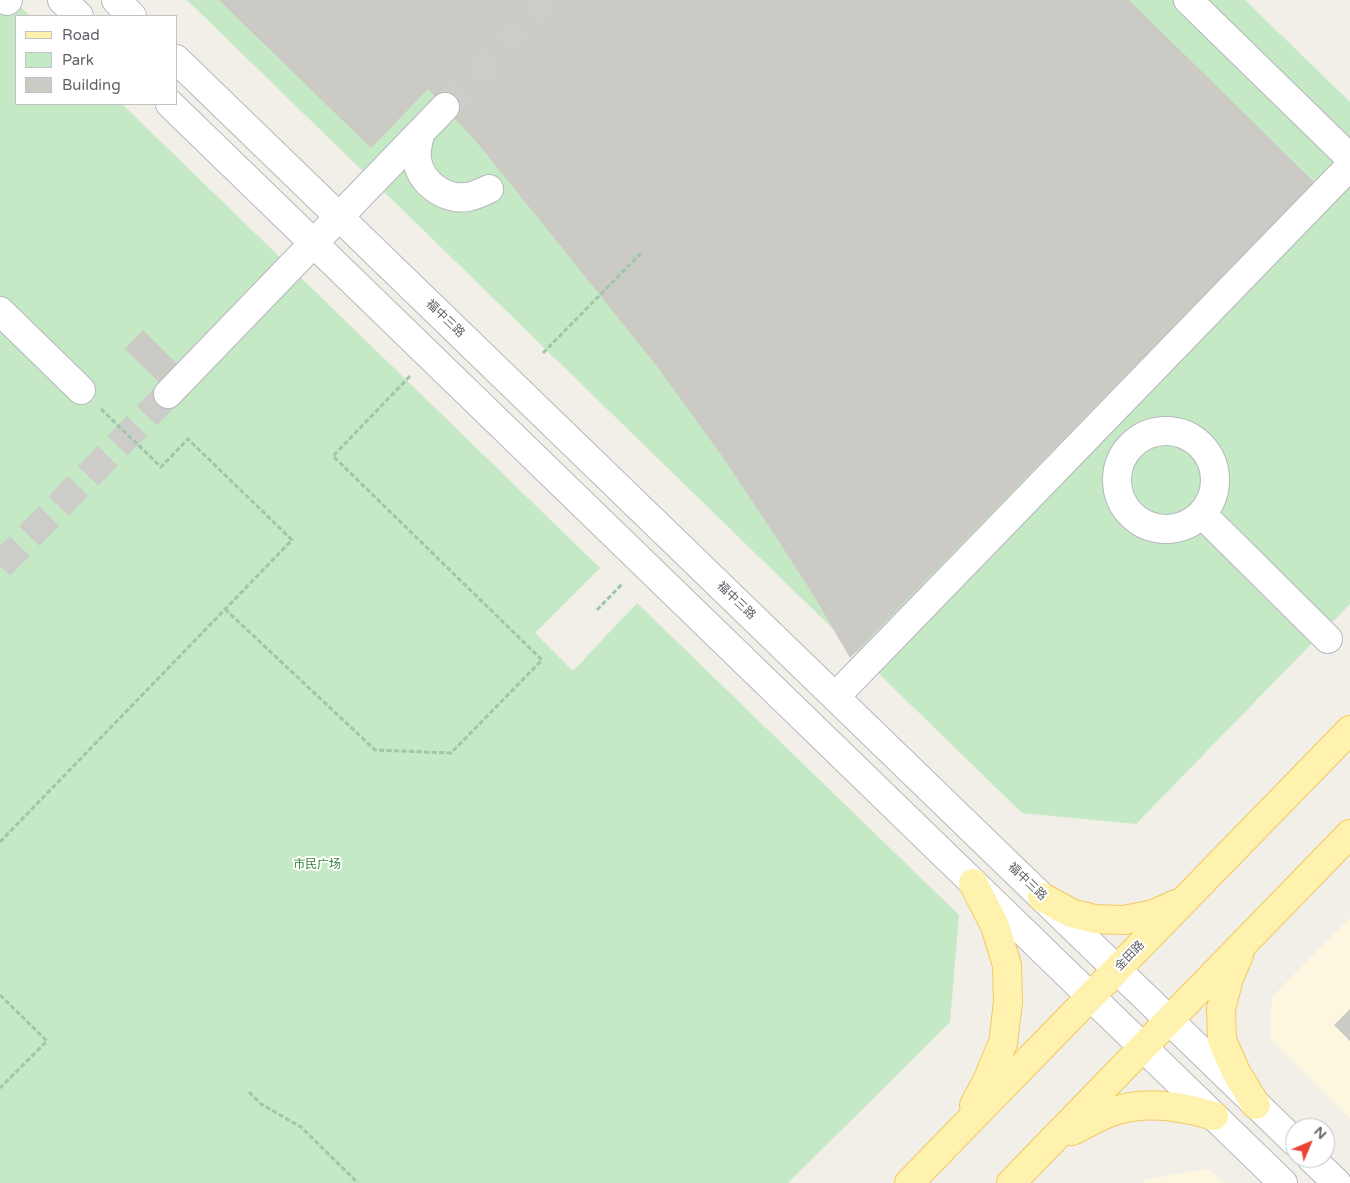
<!DOCTYPE html>
<meta charset="utf-8">
<style>
body{margin:0}
#map{position:relative;width:1350px;height:1183px;overflow:hidden;background:#f1efe8;font-family:"Varela Round",sans-serif}
canvas{display:block}
.legend{position:absolute;left:15px;top:15px;width:162px;height:90px;box-sizing:border-box;background:#fff;border:1px solid #bfc1c3;margin:0;padding:6px 9px;list-style:none;font-size:15px;color:#5f6368}
.legend li{display:flex;align-items:center;gap:10px;height:25px}
.legend b{width:25px;border:1px solid #bfc1c3}
.north{position:absolute;left:1285px;top:1118px;width:50px;height:50px;box-sizing:border-box;background:#fff;border:1px solid #bfc1c3;border-radius:50%;rotate:45deg;font-size:14px;font-weight:700;line-height:20px;text-align:center;color:#5f6368}
.north::after{content:'';display:block;margin:auto;width:18px;height:22px;background:#ea4335;clip-path:polygon(50% 0,100% 100%,50% 72%,0 100%)}
</style>
<div id="map">
<canvas width="1350" height="1183"></canvas>
<ul class="legend">
<li><b style="height:6px;background:#fff2af"></b>Road</li>
<li><b style="height:14px;background:#c5e8c5"></b>Park</li>
<li><b style="height:14px;background:#cccac5"></b>Building</li>
</ul>
<div class="north">N</div>
</div>
<script>
const g = document.querySelector('canvas').getContext('2d');
g.lineJoin = 'round';
function fillPath(path, color) { g.fillStyle = color; g.fill(path, 'evenodd'); }
function trace(path, color, width, dash) { g.strokeStyle = color; g.lineWidth = width; g.lineCap = dash ? 'butt' : 'round'; g.setLineDash(dash || []); g.stroke(path); }
function write(font, color, halo, rows, align = 'center') {
  g.font = font + ' "Varela Round","Noto Sans SC",sans-serif'; g.lineWidth = 4; g.setLineDash([]); g.textBaseline = 'middle'; g.strokeStyle = halo; g.fillStyle = color; for (const [text, x, y, turn = 0] of rows) {
    g.save(); g.translate(x, y); g.rotate((+turn || 0) * Math.PI / 180); g.textAlign = isNaN(turn) ? turn : align; if (halo) g.strokeText(text, 0, 0); g.fillText(text, 0, 0); g.restore();
  }
}
const commercial = new Path2D(`
 M1350,918v201l-80,-80 2,-42z
 M1209,1169l15,14h-81l3,-4z`);
const green = new Path2D(`
 M0,0h13l17,16h-14v88h106l478,464 -65,65 38,38 64,-68 322,312 -9,107 -162,161h-788z
 M187,0h1058l105,102v502l-214,220 -114,-11z`);
const building = new Path2D(`
 M219,0h910l185,182 -464,476 -36,-62 -36,-56 -56,-84 -66,-91 -101,-126 -76,-94 -51,-56 -57,59z
 M143,330l40,40 -18,18 -40,-39z
 M1350,1009v32l-16,-16z`);
const minorTunnel = new Path2D(`
 M445,107l104,-107
 M0,566l168,-172`);
const path = new Path2D(`
 M543,353l99,-101
 M225,609l150,141 76,3 91,-93 -209,-204 78,-81
 M597,610l26,-27
 M0,842l292,-302 -104,-101 -27,28 -60,-58
 M0,995l47,46 -47,47
 M249,1092l12,12 40,23 57,56`);
const minor = new Path2D(`
 M62,0l17,16
 M116,0l16,16
 M1188,0l162,158
 M7,1l1,-1
 M176,59l1119,1083
 M170,104l1113,1079
 M421,132c-3,9 -5,18 -4,28 4,23 27,40 50,37 8,-1 15,-5 22,-8
 M0,311l81,79
 M168,394l277,-287
 M1117 480a49 49 0 1 1 98 0a49 49 0 1 1-98 0Z
 M1202,514l126,125
 M835,697l515,-531
 M1311,1158l26,25`);
const major = new Path2D(`
 M973,883l22,43 12,39 1,37 -5,41 -17,40 -12,22
 M1042,897l29,16 24,6 29,1 30,-6 22,-10
 M1239,955l-10,23 -8,31 1,31 14,32 20,33
 M1072,1131c13,-6 25,-14 39,-19 34,-12 70,-6 103,4
 M909,1183l441,-453
 M1011,1183l339,-349`);
const streetNames = [
 ["福中三路",445,319,44],
 ["福中三路",736,601,44],
 ["福中三路",1027,882,44],
 ["金田路",1130,956,-46]
];
const parkNames = [
 ["市民广场",317,865]
];
fillPath(commercial, '#fef7e0');
fillPath(green, '#c5e8c5');
fillPath(building, '#cccac5');
trace(minorTunnel, '#ccccc8', 28, [28, 14]);
trace(minor, '#b5b8bc', 30);
trace(major, '#f2c960', 30);
trace(path, '#9cc7a9', 3, [5, 2.5]);
trace(minor, '#fff', 28);
trace(major, '#fff2af', 28);
write('12px', '#5f6368', '#fff', streetNames);
write('12px', '#348238', '#fff', parkNames);
</script>
